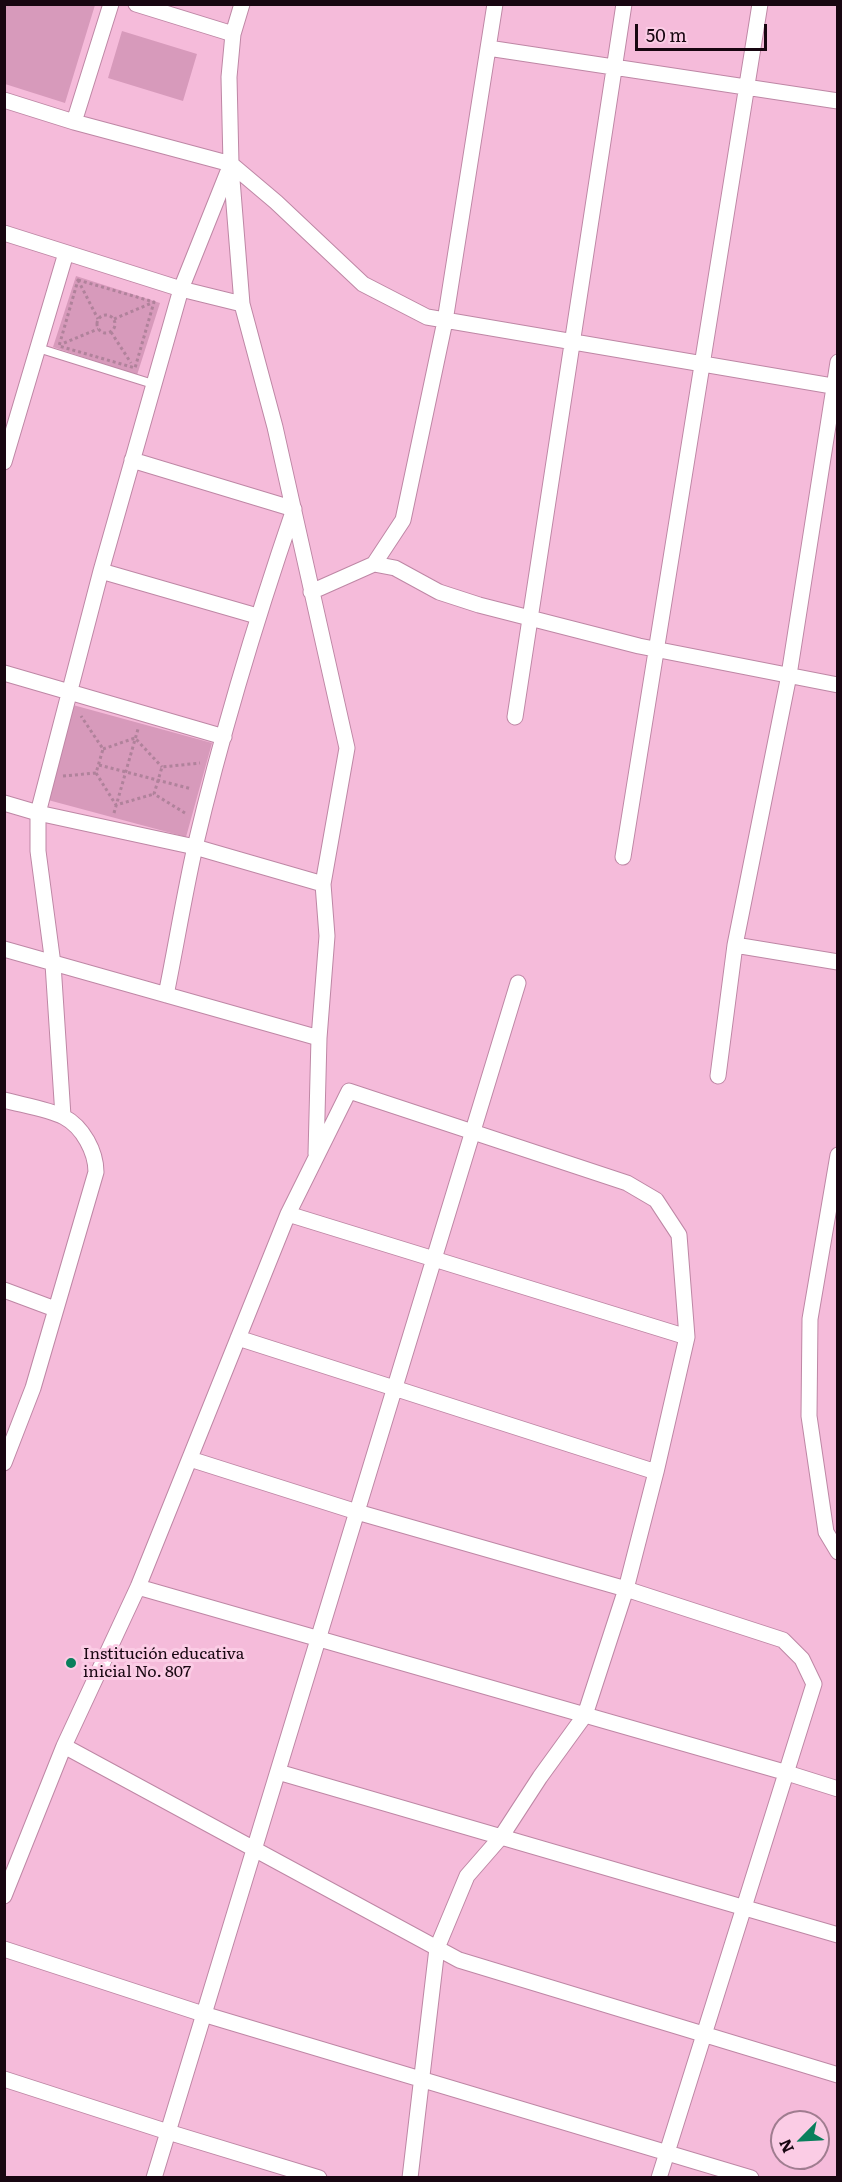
<!DOCTYPE html>
<meta charset="utf-8">
<style>
body{margin:0}
#map{position:relative;width:842px;height:2182px;overflow:hidden;background:#f5bbda;font-family:Literata,serif}
canvas{display:block}
.frame{position:absolute;inset:0;border:6px solid #180611;pointer-events:none}
.north{position:absolute;left:770px;top:2110px;width:60px;height:60px;box-sizing:border-box;background:#fbcce5;border:2px solid #a07d90;border-radius:50%;rotate:246deg;font-size:16px;font-weight:700;line-height:24px;text-align:center;color:#180611}
.north::after{content:'';display:block;margin:auto;width:21px;height:27px;background:#097f5c;clip-path:polygon(50% 0,100% 100%,50% 72%,0 100%)}
.scale{position:absolute;left:635px;top:24px;width:132px;height:27px;box-sizing:border-box;border:3px solid #180611;border-top:0;padding-left:8px;font-size:18px;line-height:21px;white-space:nowrap;color:#180611;-webkit-text-stroke:4px #fbcce5;paint-order:stroke}
</style>
<div id="map">
<canvas width="842" height="2182"></canvas>
<div class="frame"></div>
<div class="north">N</div>
<div class="scale">50 m</div>
</div>
<script>
const g = document.querySelector('canvas').getContext('2d');
g.lineJoin = 'round';
function fillPath(path, color) { g.fillStyle = color; g.fill(path, 'evenodd'); }
function trace(path, color, width, dash) { g.strokeStyle = color; g.lineWidth = width; g.lineCap = dash ? 'butt' : 'round'; g.setLineDash(dash || []); g.stroke(path); }
function write(font, color, halo, rows, align = 'center') {
  g.font = font + ' Literata,serif'; g.lineWidth = 6; g.setLineDash([]); g.textBaseline = 'middle'; g.strokeStyle = halo; g.fillStyle = color; for (const [text, x, y, turn = 0] of rows) {
    g.save(); g.translate(x, y); g.rotate((+turn || 0) * Math.PI / 180); g.textAlign = isNaN(turn) ? turn : align; if (halo) g.strokeText(text, 0, 0); g.fillText(text, 0, 0); g.restore();
  }
}
const green = new Path2D(`
 M5,5h90l-30,98 -60,-19z
 M122,31l75,23 -14,47 -75,-23z
 M76,276l84,27 -23,72 -84,-28z
 M73,705l139,38 -26,94 -138,-37z`);
const path = new Path2D(`
 M78,280l76,22 -19,66 -76,-22z
 M78,280l20,39
 M97 324a9 9 0 1 1 18 0a9 9 0 1 1-18 0Z
 M114,319l40,-17
 M111,332l20,31
 M64,343l34,-14
 M103,749l32,-11 27,29
 M99,765l93,24
 M96,773l20,32 38,-11
 M63,776l33,-3 7,-24 -22,-33
 M114,813l24,-84
 M185,813l-31,-19 8,-27 38,-4`);
const service = new Path2D(`
 M38,348l115,36`);
const minor = new Path2D(`
 M136,4l97,30
 M488,48l350,53
 M4,100l70,22 157,42 45,38 87,82 64,33 411,70
 M74,122l37,-118
 M231,167l11,137 33,123 72,321 -24,136 4,52 -8,102 -3,116
 M4,233l177,56 61,15
 M132,460l162,49c-38,111 -72,223 -99,338 -11,49 -19,99 -29,148
 M4,462l62,-209
 M374,564l29,-44 42,-199 50,-317
 M101,571l156,45
 M311,592l63,-28 21,4 44,24 40,13 160,41 199,39
 M4,673l220,64
 M515,717l109,-713
 M4,803l34,10 157,34 128,37
 M623,857l137,-853
 M735,945l103,17
 M4,949l315,89
 M718,1076l17,-131 54,-270 49,-313
 M4,1100c18,5 44,9 60,17 19,10 32,35 32,55l-63,216 -29,75
 M63,1116l-10,-152 -15,-113v-38l63,-242 80,-282 50,-125 -2,-87 4,-43 9,-30
 M838,1155l-28,164 -1,97 17,116 12,20
 M288,1214l399,123
 M4,1290l51,19
 M238,1338l418,134
 M190,1459l167,53 269,77 157,51 19,19 12,25 -155,494
 M138,1587l646,185 54,17
 M64,1746l395,214 379,115
 M278,1772l560,163
 M4,1896l60,-150 74,-159 150,-373 61,-123 278,92 29,17 23,35 8,102 -31,135 -30,117 -41,126 -45,62 -39,60 -34,39 -30,72 -27,230
 M4,1949l199,65 548,164
 M4,2079l164,53 151,46
 M154,2178l364,-1195`);
const markers = [
 [71,1663,6,"#097f5c"]
];
const poiNames = [
 ["Institución educativa",83,1654],
 ["inicial No. 807",83,1672]
];
fillPath(green, '#d79abb');
trace(service, '#be87a5', 10);
trace(minor, '#be87a5', 17);
trace(path, '#b0829b', 3, [3, 3]);
trace(service, '#fff', 8);
trace(minor, '#fff', 15);
for (const [x, y, r, color] of markers) { const dot = new Path2D(); dot.arc(x, y, r, 0, 2 * Math.PI); g.fillStyle = color; g.fill(dot); trace(dot, '#fbcce5', 2); }
write('16px', '#180611', '#fbcce5', poiNames, 'left');
</script>
